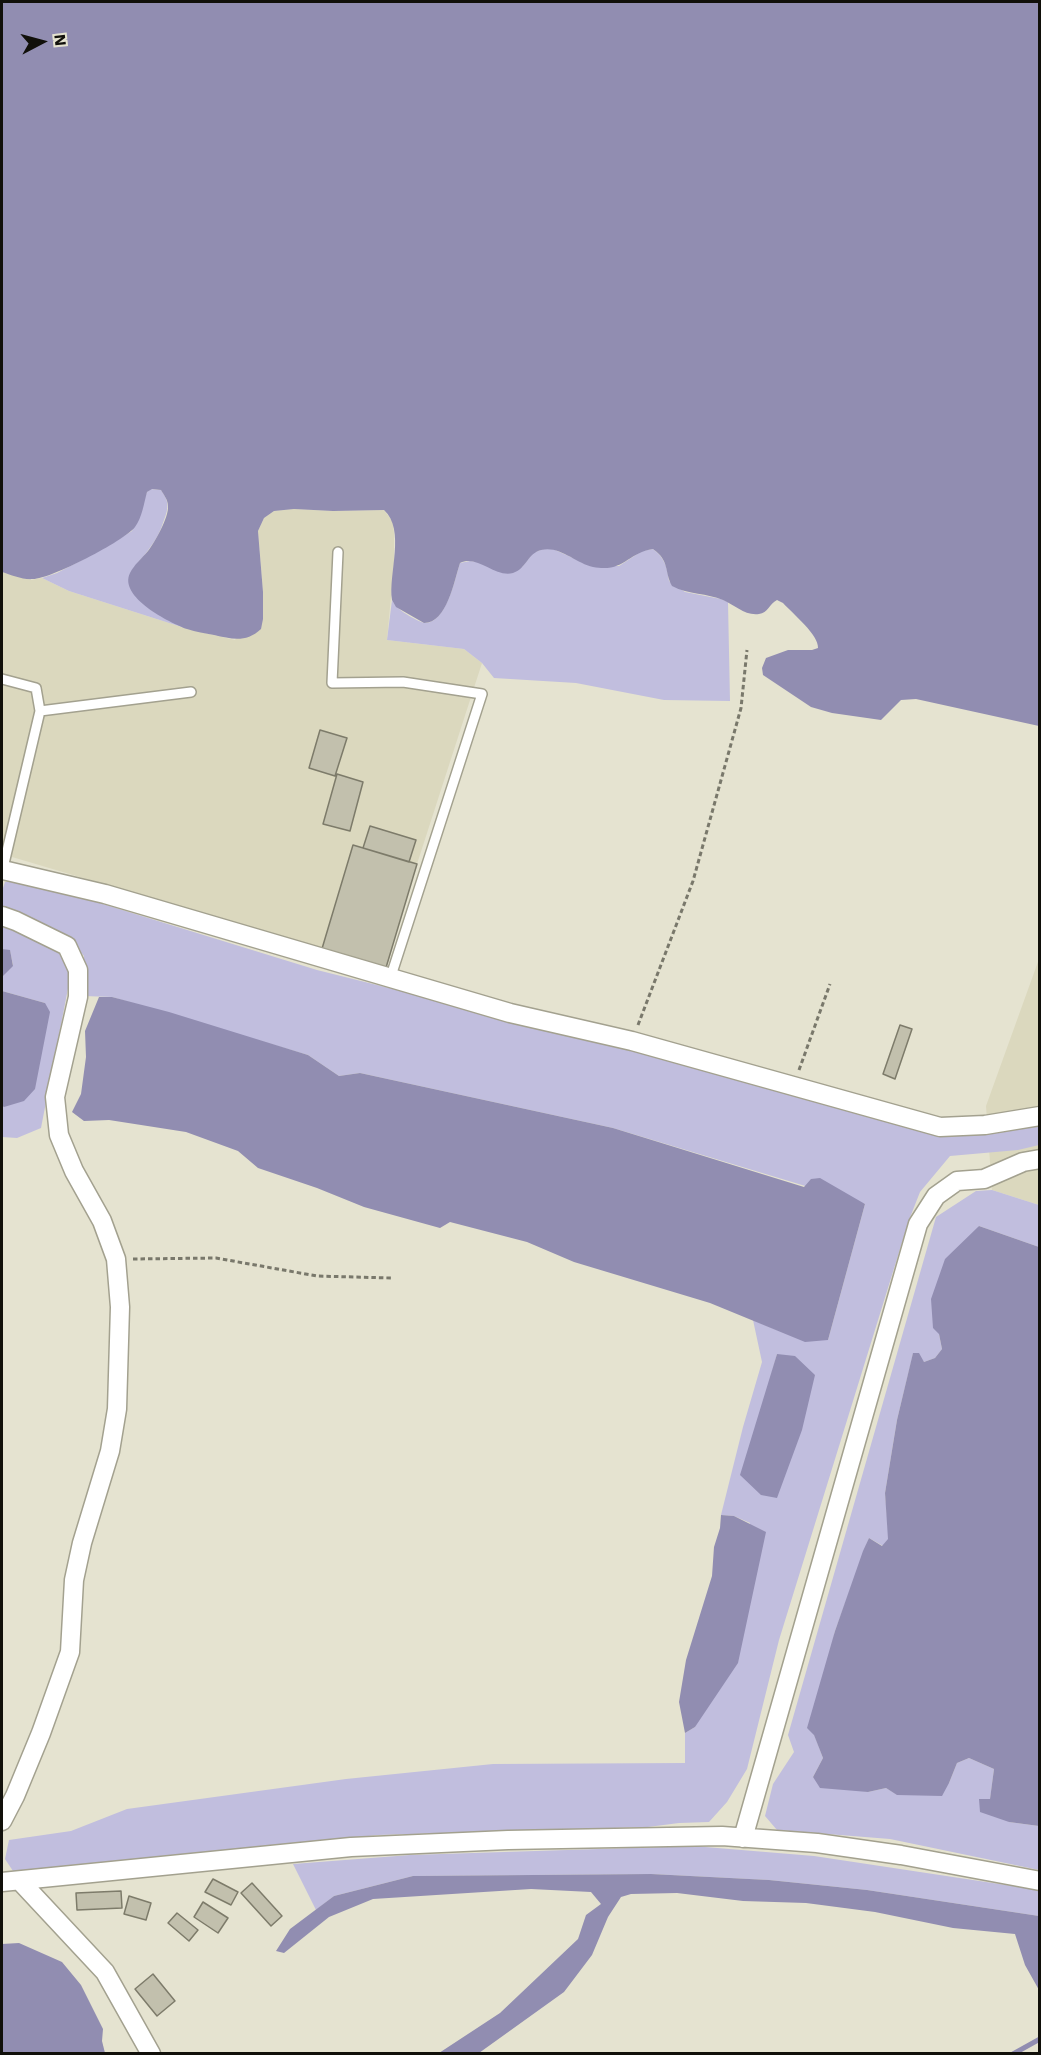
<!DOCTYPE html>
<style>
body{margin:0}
#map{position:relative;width:1041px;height:2055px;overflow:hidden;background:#e5e3d0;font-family:"Work Sans",sans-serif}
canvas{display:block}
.frame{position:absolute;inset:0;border:3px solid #11100a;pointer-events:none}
.north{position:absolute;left:12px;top:12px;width:60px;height:60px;-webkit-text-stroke:4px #e5e3d0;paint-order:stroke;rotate:84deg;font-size:16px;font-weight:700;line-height:24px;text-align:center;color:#11100a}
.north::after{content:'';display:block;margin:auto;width:21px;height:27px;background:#11100a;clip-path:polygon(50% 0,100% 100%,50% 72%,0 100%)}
</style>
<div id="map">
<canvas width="1041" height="2055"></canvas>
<div class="frame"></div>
<div class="north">N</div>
</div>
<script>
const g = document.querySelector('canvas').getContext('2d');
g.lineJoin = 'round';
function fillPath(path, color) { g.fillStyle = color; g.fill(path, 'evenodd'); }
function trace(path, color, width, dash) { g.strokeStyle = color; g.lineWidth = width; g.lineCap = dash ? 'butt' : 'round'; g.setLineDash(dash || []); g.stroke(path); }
const built = new Path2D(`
 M294,509l39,2 51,-1 9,12 1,12v30l-7,76 77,9 18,14 -65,201 -96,88 -174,-55 -145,-43v-282l29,8 11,-2 27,13 119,38 47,11 28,-48 -5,-61 6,-13 10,-7z
 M1039,959v246l-47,-15 -6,-84z`);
const green = new Path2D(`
 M151,489l10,1c8,11 8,17 3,30 -3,10 -8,20 -15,29 -5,8 -16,17 -19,26 -8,24 42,46 58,54l-119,-38 -27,-13 15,-5 40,-21 35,-21 15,-39z
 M543,549h10l38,17h28l23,-15 11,-2c12,9 14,18 16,32l16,11 36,7 7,3 2,99 -66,-1 -88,-17 -82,-5 -12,-15 -18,-14 -77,-9 5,-40c5,9 12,13 21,18 4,2 9,5 13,5 21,-2 29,-45 34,-60l10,-2 52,6 11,-14z
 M15,881l49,11 253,78 268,67 340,95 114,-11v24l-21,5 -68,6 -30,36 -11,28 -130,420 -32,129 -20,33 -18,20 -30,1 -31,4 -270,8 -330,36h-35l-8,-12 4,-19 62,-9 56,-22 219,-30 147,-15 192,-1v-30l10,-6 55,-204 -16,-7 -13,-1 22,-88 19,-65 -9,-42 24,10 51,10 37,-136 -252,-76 -253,-55 -21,3 -31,-21 -196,-58 -28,-1v-40l-21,-23 -61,-26v-16l3,-9zM777,1354v144l-9,-111z
 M2,927l27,8 36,22 5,21 -29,150 -24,10 -15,-1v-31l2,1 41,-104 -43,-12v-14l11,-12 -3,-14 -8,-2z
 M992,1190l47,15v42l-60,-21 -40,108 3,15 -7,9 -11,4 -11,-8 -16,66 -12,73 4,46 -6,7 -14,-8 -34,93 -21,103 9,24 -10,19 55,15 18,-4 12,7 51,-12 8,-20 12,-5 25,11 -4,31 19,22 30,4v44l-149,-31 -113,-9 -12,-14 8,-32 21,-32 -6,-17 148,-518 40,-26z
 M693,1846l121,10 225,34v26l-172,-26 -98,-10 -118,-6 -238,2 -79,20 -18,14 -23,-46 117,-9z`);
const water = new Path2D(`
 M2,2h1037v724l-123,-27 -15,1 -20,20 -49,-7 -21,-6 -48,-32 -1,-7 4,-10 22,-8h24l6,-2c1,-13 -25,-34 -35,-45l-6,-3c-8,4 -9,13 -18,14 -14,2 -24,-9 -36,-14 -16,-7 -34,-5 -51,-14 -8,-15 -2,-25 -19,-37 -26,4 -29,24 -60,18 -17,-4 -34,-22 -52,-17 -13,3 -15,19 -28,23 -18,5 -36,-19 -53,-10 -6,18 -13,60 -36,60l-28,-16 -4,-7c-4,-26 14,-70 -8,-90l-51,1 -39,-2 -20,2 -10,7 -6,13 5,61v27l-2,10c-15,14 -29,10 -47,6 -9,-2 -18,-3 -27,-6 -17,-6 -69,-32 -57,-56 4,-8 12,-15 18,-22 7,-9 21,-34 20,-45 0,-6 -4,-11 -7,-16l-9,-1 -5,3c-3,11 -5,26 -12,35 -11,14 -84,52 -102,52 -10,1 -22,-4 -31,-7z
 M2,949l8,1 3,16 -11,11z
 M2,991l43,12 5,9 -15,77 -11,12 -20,6 -2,-1z
 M99,997h13l57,15 139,43 31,21 21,-3 253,55 191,59 7,-8 9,-1 45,26 -37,136 -23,2 -95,-39 -136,-41 -47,-20 -77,-20 -10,6 -76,-21 -47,-19 -59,-20 -20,-17 -52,-19 -77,-12 -25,1 -12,-9 9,-18 5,-37 -1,-26z
 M979,1226l60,21v579l-30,-4 -29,-10 -1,-13h11l4,-30 -25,-11 -12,5 -8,20 -7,13 -45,-1 -11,-7 -18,4 -48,-4 -7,-11 10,-19 -9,-23 -7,-7 28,-97 28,-80 6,-13 13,8 6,-7 -3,-46 12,-73 16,-67h6l5,9 11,-4 7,-9 -3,-15 -6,-6 -2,-29 14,-40z
 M777,1354l18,2 20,19 -13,55 -25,68 -16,-3 -21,-20z
 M721,1515l13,1 32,16 -28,131 -43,64 -10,6 -6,-31 7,-42 26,-84 2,-29 6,-19z
 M651,1874l118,6 98,10 172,26v74l-14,-25 -10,-31 -62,-6 -78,-16 -69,-9 -63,-2 -66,-8 -46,1 -10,3 -13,20 -16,38 -28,37 -85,61h-40l61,-40 78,-74 8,-24 15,-11 -10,-12 -60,-3 -158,10 -44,18 -45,36 -8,-2 14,-22 44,-33 79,-20z
 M19,1943l43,19 19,23 22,44 -1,12 3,12h-103v-109z`);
const stream = new Path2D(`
 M1013,2054l27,-15`);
const building = new Path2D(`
 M320,730l27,8 -12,38 -26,-8z
 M337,774l26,8 -13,49 -27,-7z
 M370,826l46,14 -7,22 -46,-14z
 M353,845l64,19 -32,107 -64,-19z
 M900,1025l12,4 -17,50 -12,-5z
 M213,1879l25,13 -7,13 -26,-13z
 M252,1883l30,33 -11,10 -30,-33z
 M121,1891l1,17 -45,2 -1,-17z
 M129,1896l22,7 -5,17 -22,-6z
 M203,1902l25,16 -10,15 -24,-16z
 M177,1913l21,17 -9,11 -21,-18z
 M153,1974l22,27 -18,15 -22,-27z`);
const path = new Path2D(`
 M638,1025l55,-144 48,-173 6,-58
 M799,1070l31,-86
 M133,1259l83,-1 101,18 74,2`);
const service = new Path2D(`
 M338,552l-6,131 71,-1 79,12 -92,285
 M2,679l34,9 4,23
 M2,872l38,-161 151,-19`);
const minor = new Path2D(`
 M3,870l102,24 405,119 122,28 308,86 45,-2 55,-9
 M2,916l14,5 51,25 11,24v27l-23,100 4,38 15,36 28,50 14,38 4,48 -3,102 -7,42 -28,92 -8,37 -4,72 -29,81 -26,63 -13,25
 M743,1838l175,-614 18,-28 21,-15 27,-2 39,-17 17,-3
 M20,1881l85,91 46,82
 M2,1882l349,-35 157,-7 214,-4 95,7 84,12 139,26`);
fillPath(built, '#dbd8be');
fillPath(green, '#c1bede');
fillPath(water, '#918db1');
trace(stream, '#918db1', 5);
fillPath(building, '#c2c0ad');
trace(building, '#7d7b6a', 1.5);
trace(service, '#a3a18f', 12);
trace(minor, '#a3a18f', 21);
trace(path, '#79786b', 3, [4.5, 3]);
trace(service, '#fff', 9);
trace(minor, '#fff', 18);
</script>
